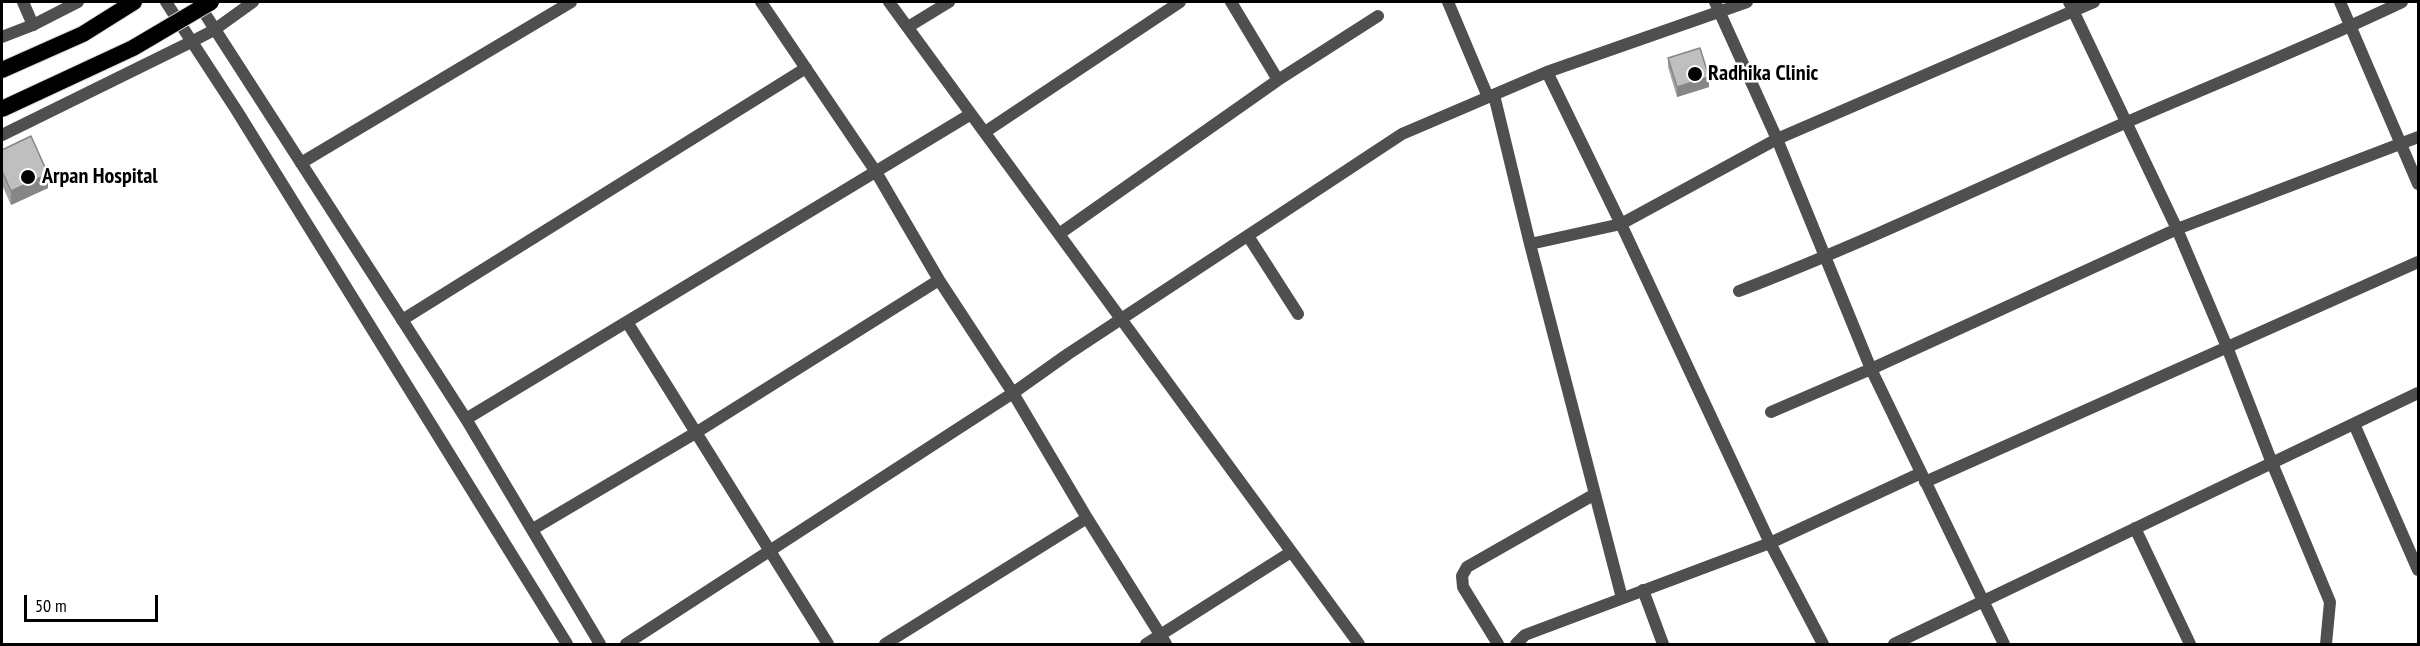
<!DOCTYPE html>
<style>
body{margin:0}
#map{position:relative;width:2420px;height:646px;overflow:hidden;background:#fff;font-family:"PT Sans Narrow",sans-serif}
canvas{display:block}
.frame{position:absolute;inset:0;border:3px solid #000;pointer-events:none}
.scale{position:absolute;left:24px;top:595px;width:134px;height:27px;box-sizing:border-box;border:3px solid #000;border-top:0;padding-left:8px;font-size:18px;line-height:21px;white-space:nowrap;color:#000;-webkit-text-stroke:4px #fff;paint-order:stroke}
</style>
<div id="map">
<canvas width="2420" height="646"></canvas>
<div class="frame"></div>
<div class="scale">50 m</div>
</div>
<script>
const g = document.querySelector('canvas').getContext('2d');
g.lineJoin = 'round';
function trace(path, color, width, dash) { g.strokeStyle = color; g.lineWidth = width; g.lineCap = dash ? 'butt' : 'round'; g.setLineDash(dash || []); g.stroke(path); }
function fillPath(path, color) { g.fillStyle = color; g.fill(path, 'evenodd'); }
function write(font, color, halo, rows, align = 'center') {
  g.font = font + ' "PT Sans Narrow",sans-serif'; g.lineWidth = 5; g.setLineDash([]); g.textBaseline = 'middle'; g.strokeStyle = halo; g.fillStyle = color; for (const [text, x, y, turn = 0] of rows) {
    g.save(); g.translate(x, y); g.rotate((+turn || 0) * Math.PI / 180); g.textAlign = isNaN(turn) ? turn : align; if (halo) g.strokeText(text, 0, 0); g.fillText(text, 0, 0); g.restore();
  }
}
const minor = new Path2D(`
 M23,2l10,23
 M761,2l115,170 63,108 74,113 74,125 79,126
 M889,2l470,642
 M1448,2l40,95
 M1715,2l62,137 94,230 133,275
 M2069,2l108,227 50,118 45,116 58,139 -4,42
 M2340,2l78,182
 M908,27l41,-25
 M1547,72l74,152 156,-85 317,-137
 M1278,80l100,-64
 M1494,95l36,149
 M985,132l195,-130
 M301,163l270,-161
 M1059,234l219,-154 -47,-78
 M1248,236l50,78
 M1739,291c132,-51 259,-112 388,-169 92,-40 185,-77 275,-120
 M402,320l404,-252
 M627,322l201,322
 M1771,412l100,-43 306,-140 241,-92
 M466,419l505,-305
 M2354,424l64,146
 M1925,482l493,-220
 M2135,528l55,116
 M533,529l164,-97 242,-152
 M1643,590l20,54
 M1622,598l-92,-354 91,-20 149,319 53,101
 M626,644l387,-251 55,-39 334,-220 145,-62 200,-70
 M885,644l202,-126
 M1146,644l145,-92
 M1498,644l-35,-57 -1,-11 5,-9 128,-73
 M1516,644l9,-9 245,-92 151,-70
 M1894,644l524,-251`);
const tertiary = new Path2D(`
 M166,2l71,109 330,533
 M198,3l268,416 134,225
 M2,37l31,-12 45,-23
 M2,135l189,-93 23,-12 39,-28`);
const trunk = new Path2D(`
 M2,70l81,-36 51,-32`);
const trunkBridge = new Path2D(`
 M2,109l131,-61 78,-46`);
const wall = new Path2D(`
 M1668,58l41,29 -32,10 -9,-30z
 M2,150l46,38 -37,17 -9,-20z`);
const shadedWall = new Path2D(`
 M1709,77v10l-32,10v-10z
 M48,174v14l-37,17v-14z`);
const building = new Path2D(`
 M1700,48l9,29 -32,10 -9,-29z
 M31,136l17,38 -37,17 -9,-20v-21z`);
const markers = [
 [1695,74,8,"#000"],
 [28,177,8,"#000"]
];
const poiNames = [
 ["Radhika Clinic",1708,74],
 ["Arpan Hospital",42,177]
];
trace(trunk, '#dbdbdb', 18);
trace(minor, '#4f4f4f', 12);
trace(tertiary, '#4f4f4f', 12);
trace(trunk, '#000', 16);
trace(trunkBridge, '#dbdbdb', 18, []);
trace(trunkBridge, '#000', 16);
fillPath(wall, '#a4a4a4');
fillPath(shadedWall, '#868686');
fillPath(building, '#bfbfbf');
trace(building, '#868686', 1.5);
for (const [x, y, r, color] of markers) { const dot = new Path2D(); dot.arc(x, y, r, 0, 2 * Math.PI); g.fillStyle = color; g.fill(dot); trace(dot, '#fff', 2); }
write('bold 22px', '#000', '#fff', poiNames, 'left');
</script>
